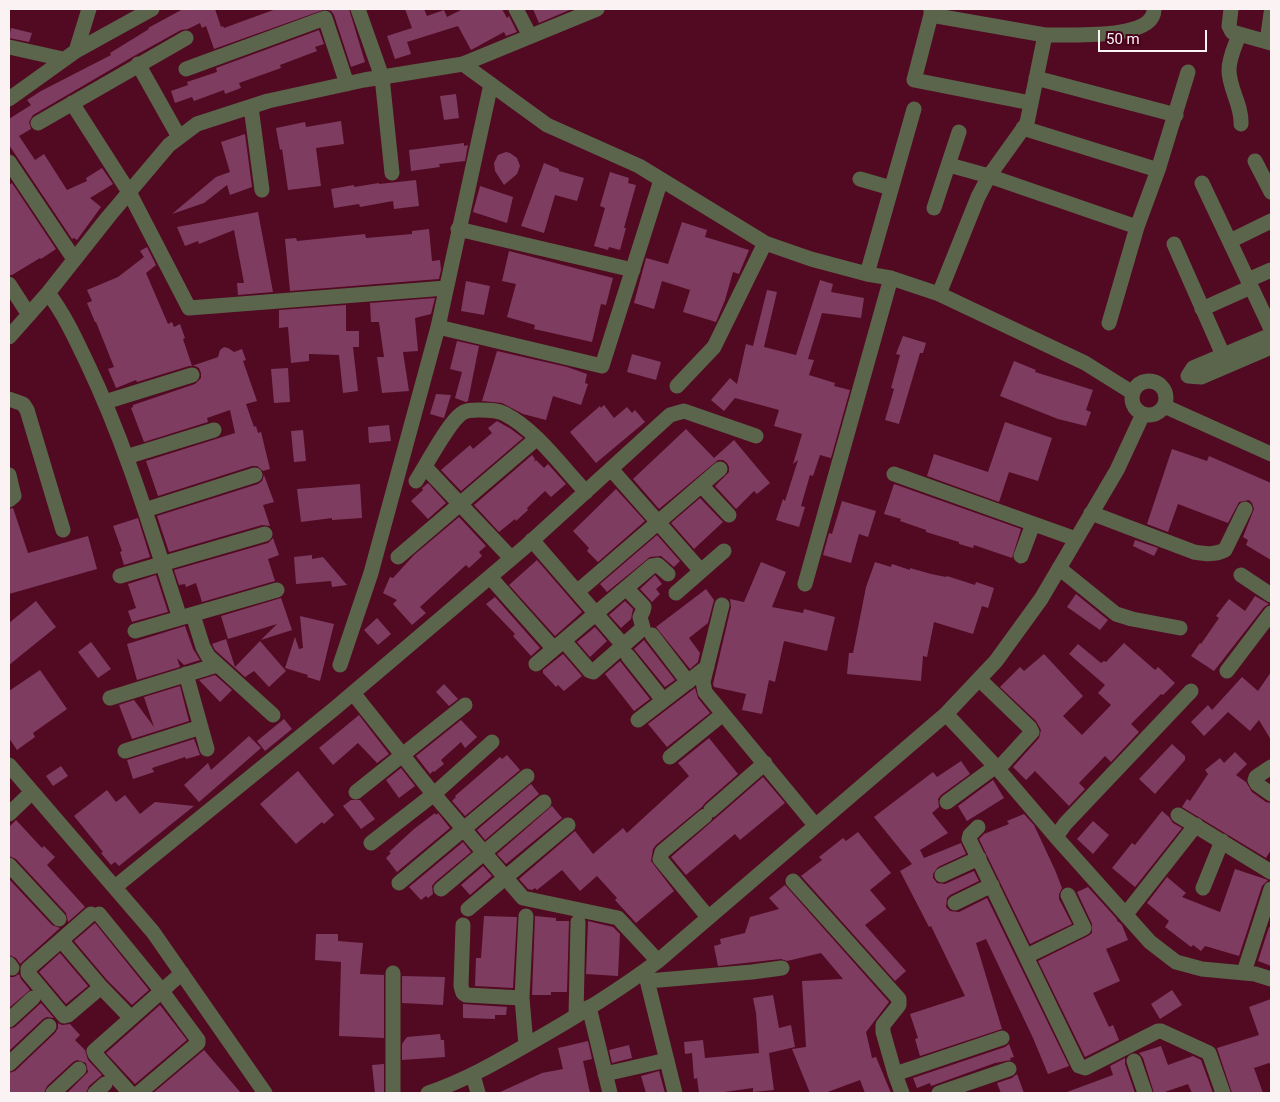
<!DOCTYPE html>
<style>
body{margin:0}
#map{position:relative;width:1280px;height:1102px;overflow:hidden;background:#520a22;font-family:Roboto,sans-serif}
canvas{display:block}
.frame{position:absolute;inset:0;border:10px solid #fbf2f3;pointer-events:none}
.scale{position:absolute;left:1098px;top:30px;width:109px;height:22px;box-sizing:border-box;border:2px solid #fbf2f3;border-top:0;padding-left:6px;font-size:15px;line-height:18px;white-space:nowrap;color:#fbf2f3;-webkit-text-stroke:4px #460019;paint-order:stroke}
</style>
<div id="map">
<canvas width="1280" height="1102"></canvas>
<div class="frame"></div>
<div class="scale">50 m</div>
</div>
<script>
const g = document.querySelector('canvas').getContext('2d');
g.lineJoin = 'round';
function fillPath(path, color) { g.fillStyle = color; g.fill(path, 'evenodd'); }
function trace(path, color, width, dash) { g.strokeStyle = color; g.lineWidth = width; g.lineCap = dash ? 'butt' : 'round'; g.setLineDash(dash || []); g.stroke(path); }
const building = new Path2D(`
 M183,9h32l6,18 2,-1 1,2 52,-19h50l-112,40 -8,-23 -4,2 -2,-5 -12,6 -7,1 -47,26 -101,59 -4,7 2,7 -12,7 16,24 9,-6 23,36 20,-9 -1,-3 16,-10 11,16 -23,14 11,9 -24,33 -3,-2 -2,1 -63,-94v-26l22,-14 -4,-5 14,-9 70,-36 -1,-2 39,-24 -1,-1z
 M326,9h23l16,53 -14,5 -17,-52 -3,-4z
 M405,9h19l3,7 17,-6 3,7 16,-8h39l5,9 2,-2 8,16 -11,4 -2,-4 -33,18 -13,-24 -51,16 4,12 -16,5 -8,-23 25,-8z
 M533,9h39l-33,14z
 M11,28l21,5 -3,9 -20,-4z
 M319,30l5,14 -9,3 2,4 -37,14 1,3 -42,15 2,5 -16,6 -1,-4 -30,11 -2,-4 -17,6 -4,-12 17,-6 -1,-3 30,-10 -1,-4z
 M456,94l3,24 -15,2 -4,-24z
 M341,121l3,23 -28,4 5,38 -33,4 -6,-41 -2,1 -4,-22 29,-6 1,5z
 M245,134l7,53 -22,8 -3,-10 -23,18 -32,11 44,-37 14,-5 -9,-30z
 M464,143v3l4,-1 -3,16 -26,3 1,3 -29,4 -2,-21z
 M506,152l4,1 7,5 3,8 -3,8 -13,11 -9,-14 -1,-8 4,-8z
 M544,163l15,6v2l25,7 -7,23 -22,-6 -11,38 -23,-7z
 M610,172l19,6 -1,5 8,2 -12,43h2l-6,22 -11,-3 -1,3 -14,-4 11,-38 -5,-2z
 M416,180l3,26 -25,3 -1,-8 -33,6 -1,-3 -25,4 -3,-19 23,-4v2l25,-4v1z
 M12,183l44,66 -15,10 -1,-1 -28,17h-3v-90z
 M480,186l33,11 -6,26 -34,-11z
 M258,212l15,80 -35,3 -1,-12h7l-10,-53 -35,14 -1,-3 -13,5 -8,-19z
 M682,222l25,8 -2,7 44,13 -10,24 -6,-2 -8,28 -9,22 -33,-10 7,-22 -28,-9 -8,28 -20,-6 12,-45 22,6z
 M429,229l3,32 8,-1 1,10 -2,9 -149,12 -5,-52 11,-1 1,3 68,-7 1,4 46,-4v-3z
 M147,247l9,18 -10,8 22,51 4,-2 2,5 6,-3 5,14 -2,1 9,27 26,-9 2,-7 4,-3 4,1 6,4 8,-3 4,11 -3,1 14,40 -11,3 8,23 2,-1 2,7 3,-1 9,37 -7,2 -6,-5h-5l-94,30 -12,-35 89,-28 -5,-23 -23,8 1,4 -64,20 -13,-34 2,-1v-2l62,-21 6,-6v-5l-2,-5 -4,-2h-6l-52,16 -1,-2 -20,8 -8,-19 6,-2 -18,-45h-1l-8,-19 5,-2 -5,-11 31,-13 26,-20 -4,-6z
 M509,251l104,27 -7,27 -5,-1 -9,38 -58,-13 1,-4 -28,-8 9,-33 -14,-3z
 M820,280l13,4 -2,8 33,6 -3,20 -39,-5 -14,46 6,1 -5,15 26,8 -1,3 16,4 -19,68 -11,-3 -7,21 -3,-1 -9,31 4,1 -6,20 -23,-7 7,-21 2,2 13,-41 -5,4 9,-30 -28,-8 5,-16 -44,-12 -11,13 -13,-11 19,-22 7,6 9,-40 7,2 14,-56 10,2 -13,55 32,8z
 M466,281l24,5 -6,29 -23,-4z
 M435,298l-4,16 -16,4 3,33 -15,1 6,39 -27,2 -5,-36h7l-5,-35h-8l-1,-19z
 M346,305v26h13v16h-6l5,44 -15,2 -4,-38 -30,-1v7l-18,2 -3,-36 -9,1v-18z
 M903,336l23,7 -3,10h-3l-21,71 -14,-4 9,-31 -3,-1 9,-33 -4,-1z
 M457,341l22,5 -11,55 -2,1 -11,-4 7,-26 -12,-3z
 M497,351l70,16 20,7 -2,9 3,1 -7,21 -28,-9 -7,24 -23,-6 -21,-11 -20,-2z
 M632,354l29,8 -5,18 -29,-8z
 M1014,361l22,9 -1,2 58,18 -7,20 5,2 -5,14 -28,-7 -58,-23z
 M288,368l2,34 -16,1 -3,-34z
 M436,394l15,1 -7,23 -14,-4z
 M604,405l10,13 13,-11 5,6 3,-3 10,12 -49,41 -26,-31 30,-26 1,2z
 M497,421l14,8 12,9 -62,53 -20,-21 29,-25 3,4 19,-16 -4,-5z
 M1005,422l47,16 -14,43 -29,-9 -10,30 -72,-26 7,-22 54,18z
 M389,425l2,16 -22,2 -1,-16z
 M686,429l28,29 20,-18 36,43 -13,11 -3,-3 -18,18 -21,-23 14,-14v-5l-2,-4 -4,-3h-5l-59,49 -26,-30z
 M303,430l3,31 -12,1 -3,-31z
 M1172,449l35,12 2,-5 62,27v77l-25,-15 2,-5 -5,-3 11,-28 -2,-6 -3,-3 -10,2 -11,21 -50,-19 -10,28 -21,-8z
 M532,455l3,4 -1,3 2,-2 8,8 4,-4 18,20 -15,13 -6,-6 -18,17 1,2 -12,11 -1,-2 -16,13 -25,-27z
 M264,475l10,27 -11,3 7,21 -8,-1 -93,27 -12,-36 101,-32 4,-3z
 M428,483l18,20 -18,16 -17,-18 12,-11 -1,-2z
 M360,484l2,34 -30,2v-2l-31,4 -4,-33z
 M894,484l127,45 -9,29 -38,-13 -1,3 -14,-4v-2l-33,-10v-2l-26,-9 1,-2 -17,-5z
 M616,489l29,32 -47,41 -11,-11 2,-3 -16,-17z
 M700,498l23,24 -29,27 -23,-26z
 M842,501l34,10 -8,26 -9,-3 -8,29 -28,-8 6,-22 3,1z
 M13,508l15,45 60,-17 9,33 -88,25v-85z
 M459,517l27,29 -7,6 3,4 -13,12 -3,-3 -46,42 6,6 -14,12 -19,-21 4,-4 -14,-7 7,-16 3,1 21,-23z
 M138,518l12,39 -26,8 -4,-13 2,-1 -9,-25z
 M657,535l23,26 -6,6 -13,-11 -11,1 -43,35 -7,-8z
 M273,538l6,17 -11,4 7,22 -73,21 -6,-19 -10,4 -1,-3 -6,1 -5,-15 94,-27z
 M1135,540l23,8 -4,8 -21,-10z
 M312,555v4l11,-2 24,28 -15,2 -1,-6 -35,3 -2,-27z
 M537,560l45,52 -27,24 -46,-51z
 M761,562l25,10 -14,35 31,6 1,-4 31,8 -8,34 -43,-10 -9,41 -6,-2 -7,34 -20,-4 4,-16 -32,-7 -1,-3 18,-77 -1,-8 14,3z
 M875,562l16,5 1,-3 18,6v-2l21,6 15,3 1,-1 28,9 1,-3 18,6 -6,20 -6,-2 -9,28 -39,-12 -7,35 -4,-1 -2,25 -74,-7 2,-21h4l13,-66z
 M156,575l12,37 -36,10 -4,-11 8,-3 -8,-24z
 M655,575l7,9 -6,5 4,5 -8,8 -12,-13z
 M706,589l8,11 -6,23 -19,15 11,15 -2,9 -8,7 -34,-42z
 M1076,594l32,26 -8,10 -33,-23z
 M1255,596l14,8 -5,3 -50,64 -23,-15 9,-13 1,1 18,-26 -3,-2 13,-17 16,12z
 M495,597l45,51 -9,8 -18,-20 2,-2 -29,-30z
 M281,598l11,32 -31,10 16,-16 -49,15 -7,-23z
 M36,601l20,26 -47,38v-42z
 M625,601l8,8 -2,10 -10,9 -12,-13z
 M300,616l34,8 -14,57 -13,-4 1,-2 -23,-7 10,-31 4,12 4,-1z
 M377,618l14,16 -13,11 -14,-15z
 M185,626l8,23 7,11 -16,5 -7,-7 3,9 -43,13 -10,-36z
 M595,627l12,14 -17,16 -13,-15z
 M226,639l9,28 25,-26 26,30 -17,16 -15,-16 -9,6 -30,-27 -3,-6z
 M644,640l31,40 -10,7 -31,-38z
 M91,642l20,27 -13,9 -20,-26z
 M1124,643l31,27 3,-3 17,16 -12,12 -2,-1 -30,30 8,8 -28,30 -6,-6 -26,27 6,6 -16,17 -34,-35 -9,9 -13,-13 26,-29 2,-8 -5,-9 -36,-34 20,-20 4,4 20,-17 39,42 -20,20 19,19 29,-30 -13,-12 7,-8 -36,-31 9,-10 23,19 3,-2 2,1z
 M563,654l19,22 -18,15 -6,-6 -2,2 -13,-14v-3z
 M620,661l30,38 -16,12 -29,-37z
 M40,670l27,39 -34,24 2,4 -18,13 -8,-12v-47z
 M1271,672v68l-12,-20 -9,11 -22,-19 -24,24 -13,-14 17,-17 4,5 30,-33 16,14z
 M215,675l17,15 -12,12 -21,-22z
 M444,684l14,15 -9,7 -13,-14z
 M180,686l9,35 -57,18 -13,-34 15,-5 20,27 -10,-30z
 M695,688l3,10 12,15 -43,34 -19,-23z
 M359,715l30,39 -12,9 -19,-20 -25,22 -14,-17z
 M284,719l8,10 -27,22 -8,-10z
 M461,720l16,17 -12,11 -4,-6 -20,18 3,4 -10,8 -1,-1 -3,3 -14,-18z
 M249,736l12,12 -62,54 -15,-17 24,-22 3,7z
 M709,738l29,36 -33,29 -3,4 -46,38 -3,4 -2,12 23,30 -38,32 -21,-23 2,-2 -20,-22 -17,15 -18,-21 -25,20 -2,-2 -3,2 -4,-1 -9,-10 56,-48 18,23 30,-26 4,5 62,-57 -11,-13z
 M194,739l6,16 -14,4 -1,-2 -33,11 2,4 -21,7 -6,-19z
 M1172,744l13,12v4l-30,34 -16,-15z
 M1235,752l12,12 -11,11 10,7 6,10 14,10 5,1v47l-5,8 -84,-51 5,-8 3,2 18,-27 -3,-4 15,-12 4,5z
 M507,755l13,15 -55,46 -13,-15 4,-4 -1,-1 45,-39 2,2z
 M961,761l9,13 -29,21 -3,4 1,8 -7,6 16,20 -28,17 4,8 37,-15 5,11 -28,13 -5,7v4l4,5 8,1 29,-13 5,10 -29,14 -3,3 -1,9 4,4 9,1 28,-14 82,168 -21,8 -15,-36 -47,-99 -10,4 26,86 -82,27 -5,-17 3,-1 -8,-24 55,-18 -34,-70 -2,1 -29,-56 12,-7 -38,-47 59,-45 4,5z
 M61,766l7,10 -15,10 -7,-10z
 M401,768l14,18 -16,12 -13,-18z
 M298,771l36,44 -10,9 -2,-2 -26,22 -36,-40z
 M763,777l22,26 -45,37 -5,-6 -49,41 -15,-18z
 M993,780l11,18 -37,23 -9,-15z
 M531,784l8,10 -54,46 -8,-10z
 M107,790l9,12 9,-7 15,19 15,-12 39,4 -75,60 -4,-4 -4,3 -10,-12 2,-1 -29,-36z
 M351,800h9l15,19 -14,10 -18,-23z
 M552,806l10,12 -56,46 -9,-10z
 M1162,811l7,6 4,6 9,5 -47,59 -23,-19 20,-25 3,2z
 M435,813l1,2 2,-2 12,15 -53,44 -11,-14 5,-5 -2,-1 25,-23z
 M1024,814l10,11 21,45 7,18 -3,6v5l13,25 -42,20 -51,-105 5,-5 25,-10 -2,-3z
 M16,820l26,28 2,-2 11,11 -8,8 38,42 -17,15 -2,-9 -50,-54 -7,-3v-29z
 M1093,821l16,14 -16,19 -16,-15z
 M858,832l33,41 -21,17 16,19 -21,16 41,46 -11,10 -94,-105 21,-16 -3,-3 24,-19 3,3z
 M463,842l8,10 -36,30 -3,4 1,8 -5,4 -2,-2 -5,4 -12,-13z
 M483,866l9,10 -22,19 -9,-10z
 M1235,869l33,11 -6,6 -23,70 -34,-10 -4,5 -8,-6 -2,2 -26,-20 4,-6 -22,-18 20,-26 19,16 -4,4 38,15z
 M9,879l43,46 8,3 -40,36 -4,-6 -7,-3z
 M785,885l104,117 -23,30 6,26 4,-1 15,36h-26l-5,-13 -35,13h-15l-18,-44 14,-2 -4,-66 41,-2 -22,-26 -34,8 -6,-2 -63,7 -4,-20 7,-2 -1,-5 25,-6 5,-16 29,-8 -10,-11z
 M1088,887l28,31 2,4h1l3,3 6,15 -22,9 14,32 -27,12 16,34 4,-2 6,15 -34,17 -47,-96 50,-25 4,-3v-9l-15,-32z
 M484,916l33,1 -4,71 -38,-2 1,-28h5z
 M535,916l21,2v3h13l-2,71h-16v3h-19z
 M588,921l25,6 7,7 -2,42 -32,-2z
 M95,923l54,67 -17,15 -25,-25 -33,-39z
 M1269,927l2,1v38l-13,-5z
 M316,934h22v7l25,2 -3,31 24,1v63l-45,-2 2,-74 -26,-2z
 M60,953l28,33 -22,18 -27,-32z
 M19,974l2,5 9,11 -21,18v-31h5z
 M402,976l43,1 -2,28 -41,-2z
 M1172,990l10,15 -22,14 -9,-15z
 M773,995l6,33 12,-3 4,22 -26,6 5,37 -21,2v-4l-36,5h-18l-2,-15 -3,1 -2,-26 -7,1 -1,-12 19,-2 2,18 54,-5 -3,-40 -3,-15z
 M1271,999v66l-2,-2 -15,5 9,25h-31l-15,-45 42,-13 -10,-28z
 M41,1003l13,15 -7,-1 -4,2 -34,32v-22l6,-2z
 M463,1004l44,3 -1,8h-11v4l-32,-1z
 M160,1005l27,35 -52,44 -29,-31z
 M58,1023l4,2 8,-1 10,11 -5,5 10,10 3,10 14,15 -13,11 -3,7h-19l21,-21 -2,-9 -9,-3 -4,2 -26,24 -3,7h-35v-20l6,-2 40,-38 3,-5z
 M440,1034l1,6h3l1,17 -43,3v-16l5,-7z
 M588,1041l4,18 -9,2 7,32h-92l44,-20 21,-4 -5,-21z
 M1009,1044l5,13 -4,1 1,2 -16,3 -64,23 -1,-3 -13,5 -4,-10 92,-31z
 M629,1045l3,13 -20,5 -3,-13z
 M1161,1046l7,19 25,-9 8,4 12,33h-21l-4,-9 -26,9h-8l-11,-35 -4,-5z
 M204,1050l37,43h-88z
 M1125,1058v6l10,29h-67l-1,-1 46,-17 -3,-9z
 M384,1064v28l-9,1 -3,-28z
 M659,1071l6,22h-19l-5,-17z
 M1017,1074l7,19h-23l-4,-10 15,-5z`);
const minor = new Path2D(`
 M358,9l24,68 10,96
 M516,9l14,27
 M931,9v6l-17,65 117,23
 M1231,9l-2,17 3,6 39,11
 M931,15l114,20 -18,88 -38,53 -11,21 -39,97
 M1045,35c22,-1 110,6 109,-26
 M1239,35c-4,11 -10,23 -10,35 0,19 13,35 12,54
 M1267,42l4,-29
 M9,47l54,12
 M76,51l13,-42
 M138,64l41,73
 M463,64l84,61 92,41 126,77 46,16 56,15 24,4 48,16 146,69 48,30
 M186,69l139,-51 22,66
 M1036,78l140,37
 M9,99l67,-48 76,-42
 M72,103l57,89 60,116 257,-20
 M251,107l11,83
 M38,123l148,-85
 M1023,128l135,42
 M1255,161l16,31
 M9,162l65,97
 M949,165l40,11 148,51
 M860,179l31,9
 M1202,183l69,146
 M934,208l25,-76
 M458,229l175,41
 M1230,241l41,-20
 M1174,244l49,111
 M867,274l47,-165
 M1248,280l23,-10
 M9,284l20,31
 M48,293c17,22 28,47 40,72 39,82 64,168 92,253
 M1202,309l49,-22
 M1109,323l28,-96 21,-57 30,-98
 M438,327l164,39 59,-186
 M1271,335l-78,33 -5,8 13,1 70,-30
 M9,337l39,-44 61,-77 60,-71 28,-21 71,-23 96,-21 99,-16 134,-55
 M1132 398a17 17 0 1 1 34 0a17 17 0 1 1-34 0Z
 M677,386l37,-39 51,-104
 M9,399l14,5 4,6 36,120
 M105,402l87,-27
 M1164,406l107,48
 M126,457l88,-27
 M425,467l86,91
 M611,469l90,102
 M894,474l182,65
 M9,475l5,21 -5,4
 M416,481c9,-14 33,-59 45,-67 5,-4 12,-4 18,-4 9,0 19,0 26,4 31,16 57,53 81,78
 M701,485l28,30
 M145,510l110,-35
 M1091,513l103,39c12,2 21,3 31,-2l20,-41
 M532,540l91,105
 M1021,556l12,-32
 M398,557l138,-118
 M1059,568l57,46 16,5 48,9
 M1241,575l30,20
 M120,576l145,-42
 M490,577l64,72
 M805,584l86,-306
 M577,592l143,-123
 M676,593l48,-42
 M722,605l-19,77 2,10 110,133
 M193,615l10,32 5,9 65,59
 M135,631l142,-41
 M652,635l36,47
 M564,641l26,30 3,1 50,-44 -3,-11 3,-6 1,-4 -17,-18
 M628,656l35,44
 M536,664l116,-98 6,-1 10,9
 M340,665l31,-92 67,-246 53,-243
 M1227,671l44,-58
 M186,674l21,75
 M979,679l51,49 2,4 -34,37
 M353,693l78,98 92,107 95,20 40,43
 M110,698l107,-33
 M946,714l52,55 58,68 94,105 26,20 26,7 53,5 16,5
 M638,720l69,-53
 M125,751l76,-24
 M670,757l53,-43
 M9,765l144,167 112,161
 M1271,767l-15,10 -1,3 2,4 14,10
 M356,792l109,-87
 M947,802l49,-36
 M711,810l54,-47
 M9,814l23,-22
 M1178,815l93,57
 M705,816l-43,36 -2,7 48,58
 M978,827l-8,8 -1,4 110,227 6,2 73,-37h3l48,22 14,40
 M1056,837l9,-13 126,-133
 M371,843l63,-49 58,-52
 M9,865l50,54
 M942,875l37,-17
 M793,881l106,118v6l-16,20v7l12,42 7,19
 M399,883l128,-107
 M115,887l219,-178 191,-162 145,-132 14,-4 72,25
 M1203,888l19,-47
 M441,889l103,-87
 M955,903l37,-18
 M468,909l100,-84
 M91,914l-63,55v4l36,43 4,-1 33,-28 29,30
 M99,914l62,76 37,50v3l-59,50
 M1126,914l70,-89
 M463,925l-2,61 2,7 3,2 56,3
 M61,940l40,47
 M1027,956l57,-28 -16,-33
 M9,964l3,4
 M645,972l30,121
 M1244,972l27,-83
 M648,981l104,-9 30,-4
 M589,1007l21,86
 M576,1016l2,-94
 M9,1020l24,-22
 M526,1045l-4,-47 4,-82
 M1134,1061l11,32
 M9,1064l40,-38
 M605,1074l62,-14
 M895,1074l107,-36
 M473,1075l5,18
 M53,1093l26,-24
 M95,1093l10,-9
 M130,1093l-35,-39 -1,-3 88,-78
 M393,1093v-120
 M428,1093c36,-12 69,-31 102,-50 44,-25 87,-51 128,-82l288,-247 50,-53 45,-62 76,-129 26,-56
 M939,1093l70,-24`);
fillPath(building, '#7e3c61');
trace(minor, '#5a654b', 15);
</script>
